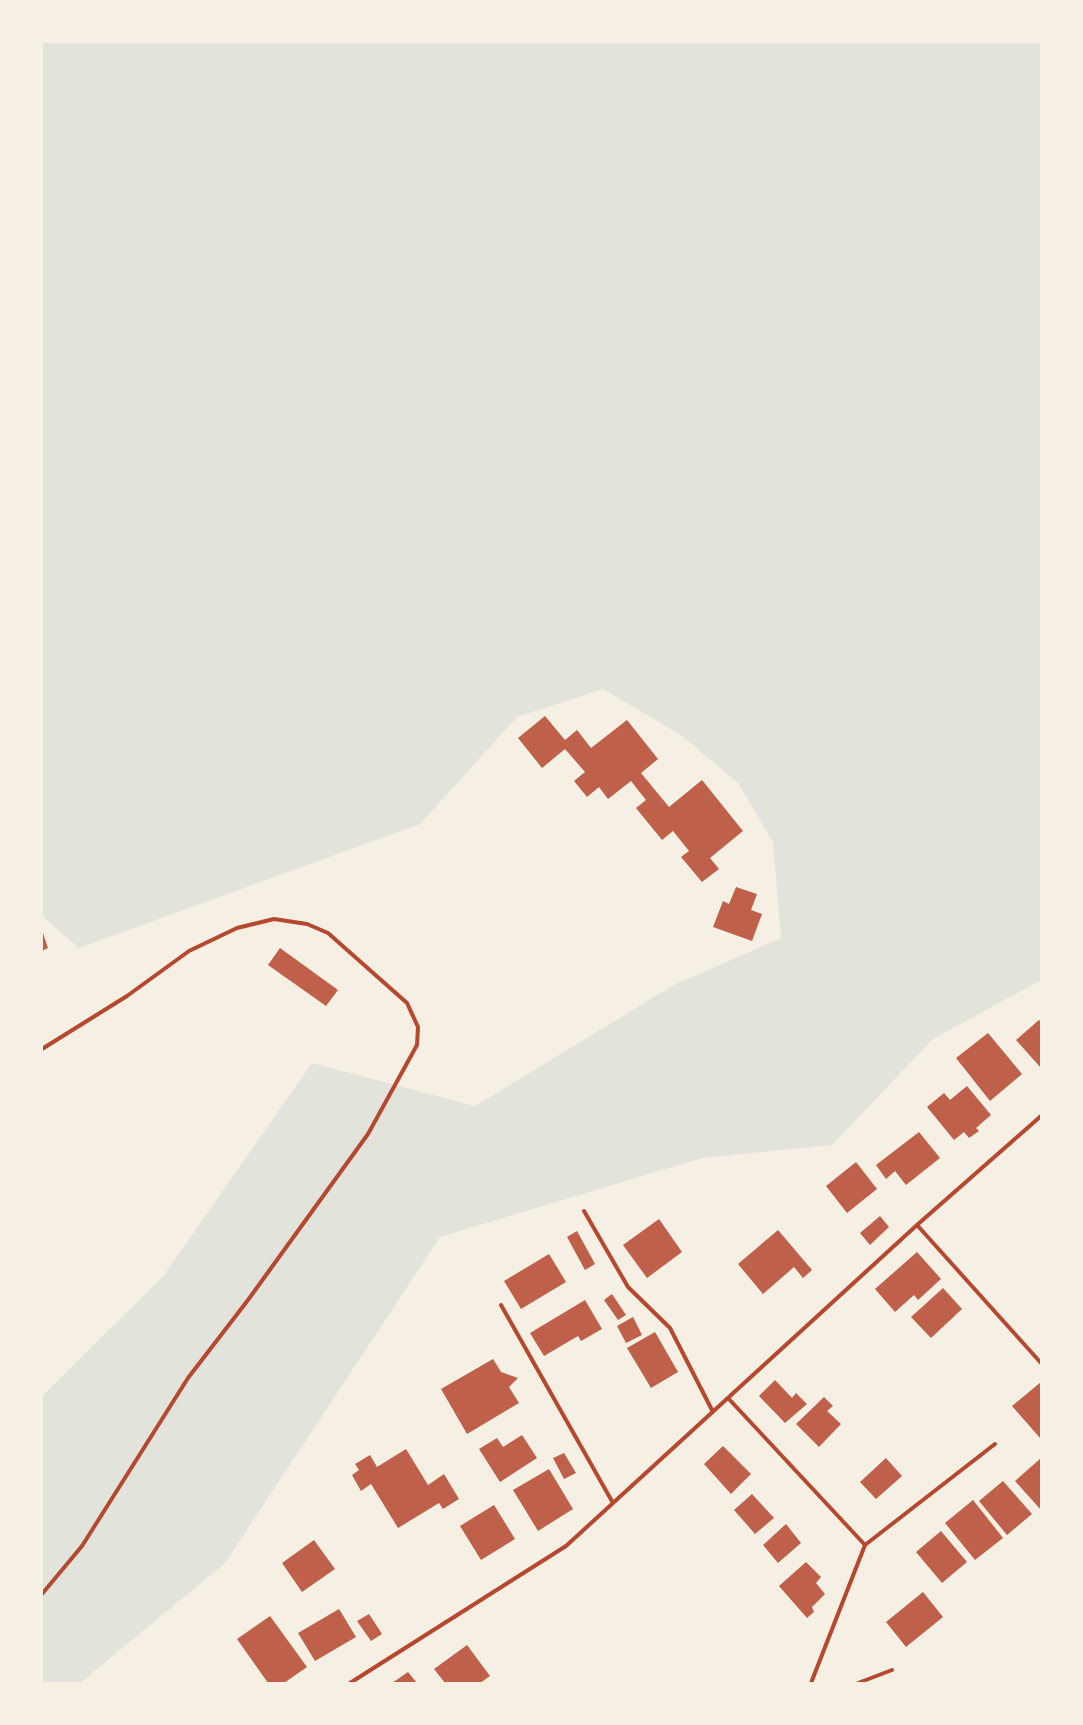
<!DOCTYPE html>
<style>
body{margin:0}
#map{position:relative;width:1083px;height:1725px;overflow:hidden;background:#f6efe4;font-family:Cabin,sans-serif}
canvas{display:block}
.frame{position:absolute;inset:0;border:43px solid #f6efe4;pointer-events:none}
</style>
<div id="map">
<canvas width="1083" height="1725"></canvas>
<div class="frame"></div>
</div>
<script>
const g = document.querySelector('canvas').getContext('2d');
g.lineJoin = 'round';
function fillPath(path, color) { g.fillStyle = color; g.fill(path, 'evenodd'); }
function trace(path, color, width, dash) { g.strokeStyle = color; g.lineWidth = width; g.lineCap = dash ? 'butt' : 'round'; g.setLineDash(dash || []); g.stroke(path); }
const green = new Path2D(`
 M42,42h999v938l-108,59 -101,106 -130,13 -262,79 -215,326 -145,120h-38v-287l122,-121 148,-212 163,43 199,-121 107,-47 -8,-96 -35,-59 -57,-48 -78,-46 -86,28 -97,107 -341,124 -37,-32z`);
const building = new Path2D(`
 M545,716l20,24 12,-10 14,18 36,-28 31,39 -17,14 28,34 33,-27 41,51 -33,27 9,11 -17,13 -21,-25 8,-6 -16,-20 -11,9 -26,-32 10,-8 -15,-19 -23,18 -9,-12 -12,10 -13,-16 11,-9 -20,-23 -23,19 -24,-30z
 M736,887l21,7 -6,16 11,4 -10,27 -39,-14 10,-26 6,3z
 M42,930l6,18 -6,3z
 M280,948l58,42 -12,16 -58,-41z
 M1039,1020l2,2v46l-25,-28z
 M988,1033l34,41 -32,27 -34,-43z
 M967,1086l24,29 -15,13 3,3 -10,7 -5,-6 -10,8 -27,-33 17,-14 6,7z
 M919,1132l21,26 -34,27 -11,-14 -9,8 -10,-14z
 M856,1162l21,27 -30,24 -21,-27z
 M880,1216l9,11 -19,18 -10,-12z
 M659,1219l23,33 -35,26 -24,-33z
 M778,1230l34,40 -9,8 -9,-11 -31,27 -25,-30z
 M577,1231l18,33 -10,6 -18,-33z
 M917,1252l24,27 -23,21 -4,-5 -19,17 -20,-23z
 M549,1254l17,28 -45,27 -17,-28z
 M943,1288l19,21 -31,29 -20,-21z
 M612,1294l14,21 -8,5 -14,-20z
 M585,1300l17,29 -21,12 -3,-5 -34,20 -14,-23z
 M633,1317l9,18 -16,8 -9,-17z
 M655,1332l23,40 -27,16 -24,-40z
 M493,1359l8,13 17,6 -9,9 10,16 -52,31 -26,-45z
 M775,1380l17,18 4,-5 11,11 -22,19 -26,-27z
 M1041,1382v55l-1,1 -28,-32z
 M824,1397l9,9 -6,5 14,13 -22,23 -23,-23z
 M522,1435l15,23 -37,24 -21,-33 18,-11 6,9z
 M723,1446l28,28 -20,20 -27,-30z
 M406,1449l22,36 16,-11 15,25 -16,10 -4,-6 -41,25 -27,-44 -10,7 -9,-16 7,-5 -4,-6 15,-9 7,12z
 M564,1453l12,20 -12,6 -11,-21z
 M886,1458l16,18 -26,23 -16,-17z
 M1041,1458v52l-26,-29z
 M549,1469l24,40 -35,22 -25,-41z
 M1003,1481l29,33 -25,21 -28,-34z
 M752,1494l22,24 -19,16 -21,-24z
 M973,1500l30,38 -28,22 -30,-37z
 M494,1505l21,34 -34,21 -21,-34z
 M786,1524l15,19 -23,20 -15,-18z
 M941,1531l26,31 -25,21 -26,-31z
 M314,1540l21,29 -33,23 -20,-29z
 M806,1562l15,15 -5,6 9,11 -13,13 2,5 -7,6 -28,-32z
 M923,1592l20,25 -37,30 -20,-25z
 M339,1609l17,28 -41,24 -17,-28z
 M369,1614l13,20 -11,7 -14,-20z
 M270,1616l37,51 -23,16h-16l-31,-44z
 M467,1645l23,31 -10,7h-35l-11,-14z
 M408,1672l9,11h-25z`);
const minor = new Path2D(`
 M42,1049l85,-53 62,-45 48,-23 37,-9 33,5 21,9 79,70 11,24 -1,18 -49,89 -120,166 -60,78 -106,168 -40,48
 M584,1211l44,76 42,41 43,84
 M917,1225l124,138
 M501,1305l112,198
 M728,1398l137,147
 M350,1683l216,-137 351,-321 124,-109
 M811,1683l54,-138 130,-101
 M858,1683l34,-13`);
fillPath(green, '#e2e4dc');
fillPath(building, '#bf614a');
trace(minor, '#b5482f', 4);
</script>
